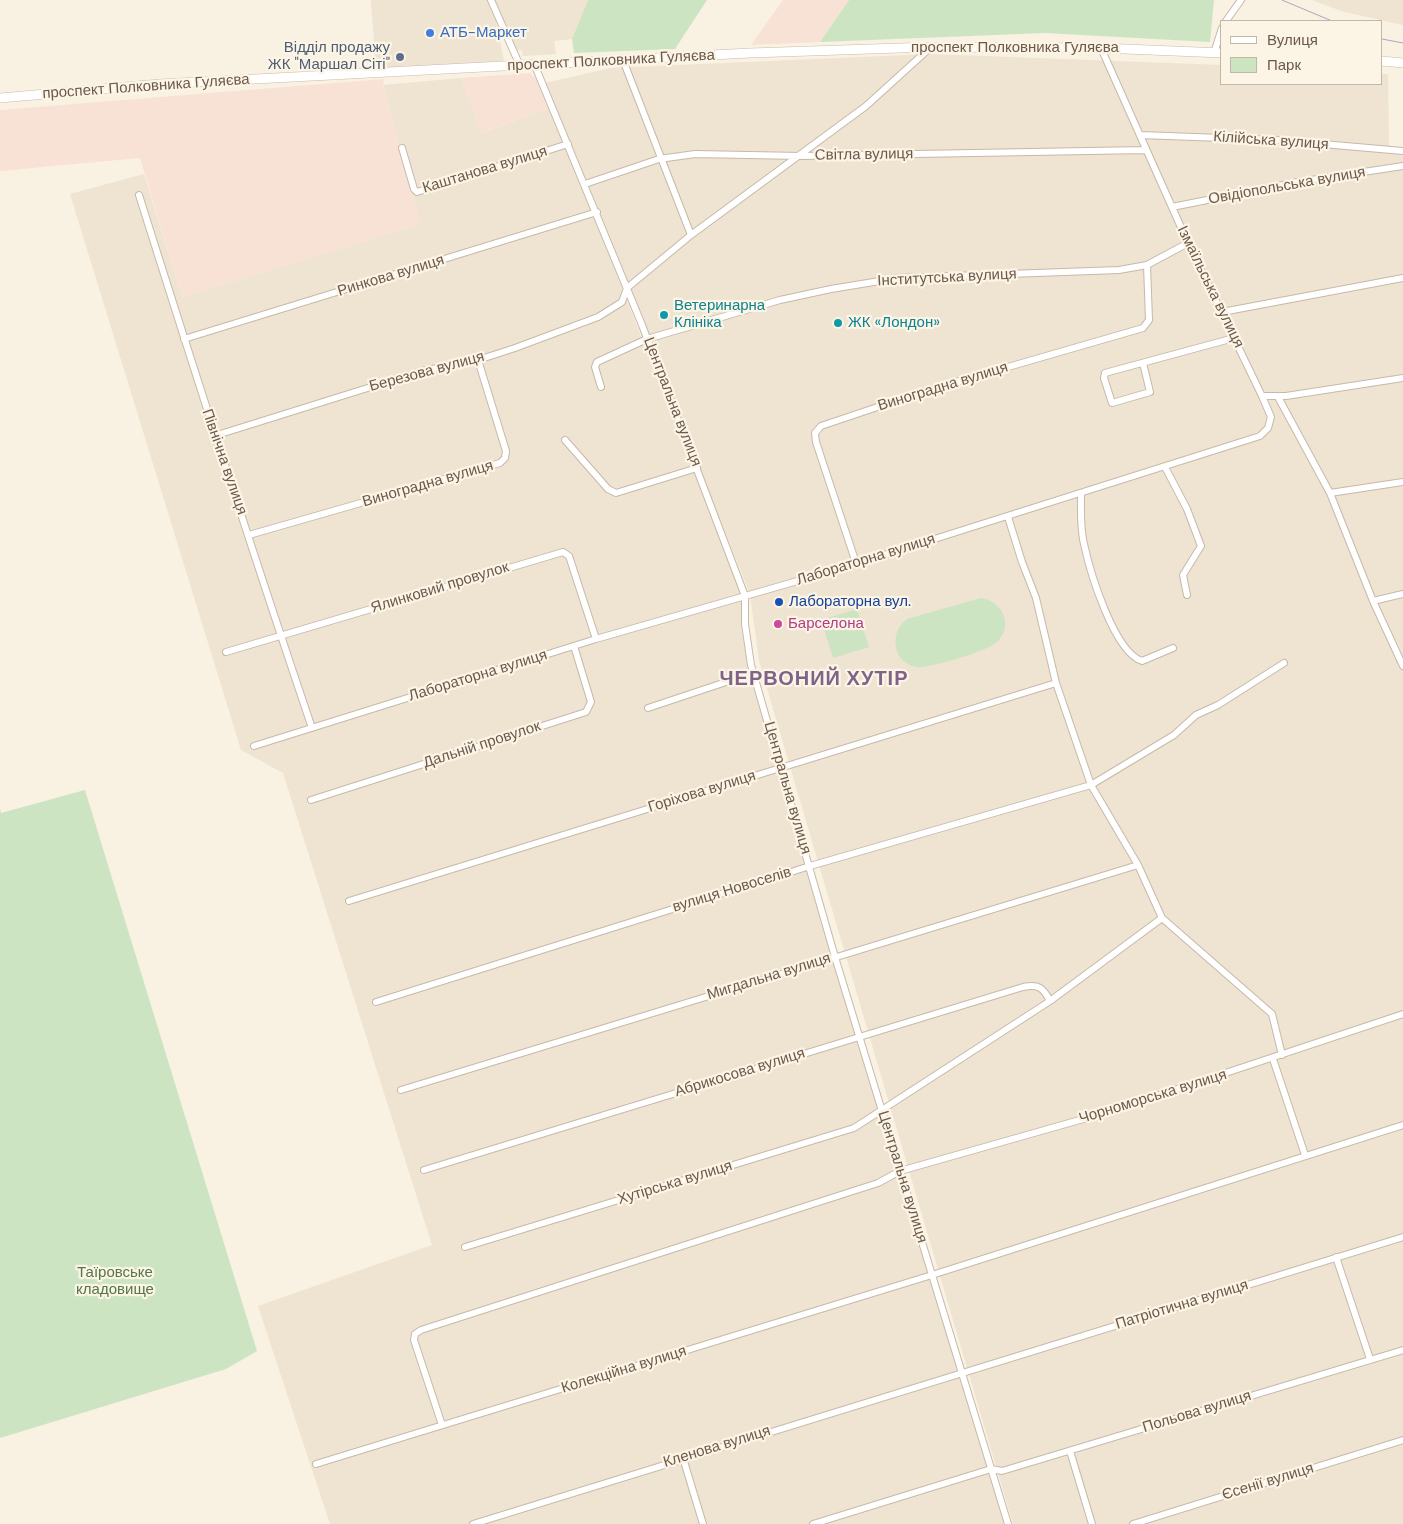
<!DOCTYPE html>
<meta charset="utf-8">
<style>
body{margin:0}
#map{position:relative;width:1403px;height:1524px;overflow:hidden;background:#f9f1e1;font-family:"DM Sans",sans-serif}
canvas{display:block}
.legend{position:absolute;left:1220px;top:20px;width:162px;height:65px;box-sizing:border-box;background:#fcf5e6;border:1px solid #c3b7a8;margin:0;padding:6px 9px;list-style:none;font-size:15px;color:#6d594b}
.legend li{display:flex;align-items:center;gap:10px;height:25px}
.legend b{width:25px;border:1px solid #c3b7a8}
</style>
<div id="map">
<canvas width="1403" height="1524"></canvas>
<ul class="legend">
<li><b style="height:6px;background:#fff"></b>Вулиця</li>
<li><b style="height:14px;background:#cde4c2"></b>Парк</li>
</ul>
</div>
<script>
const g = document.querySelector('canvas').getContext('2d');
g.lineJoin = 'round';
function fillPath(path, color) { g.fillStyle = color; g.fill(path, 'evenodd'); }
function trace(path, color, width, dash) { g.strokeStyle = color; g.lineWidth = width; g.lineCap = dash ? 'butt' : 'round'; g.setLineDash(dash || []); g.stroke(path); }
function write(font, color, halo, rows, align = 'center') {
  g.font = font + ' "DM Sans",sans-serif'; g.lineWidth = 4.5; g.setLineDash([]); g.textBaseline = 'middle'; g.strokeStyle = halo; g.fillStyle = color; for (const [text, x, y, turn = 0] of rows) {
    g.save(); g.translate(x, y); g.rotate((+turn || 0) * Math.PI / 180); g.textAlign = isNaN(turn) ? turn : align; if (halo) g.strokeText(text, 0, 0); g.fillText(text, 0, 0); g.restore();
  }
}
const residential = new Path2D(`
 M371,0h121l12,61 -128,8z
 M494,0h94l-16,39 -18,2 2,13 -33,2 -1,-6 -6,1z
 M1312,0h91v25l-62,-14z
 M930,54l292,11v19h160v-10h6l1,74 14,2v1374h-390l-254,-863 -9,-67 -205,-511 66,-15z
 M461,78l20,55 71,-26 190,490 -1,30 9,48 256,849h-676l-72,-218 174,-61 -149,-472 -42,-23 -171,-556 74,-20 38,123 238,-73 -37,-139z`);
const commercial = new Path2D(`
 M783,0h66l-29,42 -69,3z
 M530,73l7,7 15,27 -72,26 -19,-55z
 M384,79l-1,6 37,139 -238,73 -42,-139 -140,13v-61z`);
const green = new Path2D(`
 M588,0h119l-32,49 -101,4 -2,-14z
 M849,0h365l-4,42 -165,-9 -225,9z
 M981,598c12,2 22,10 24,23 1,8 -2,15 -8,21 -9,9 -69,27 -81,25 -24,-5 -27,-35 -9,-48z
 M857,609l12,38 -36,11 -12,-38z
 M85,790l172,561 -31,18 -226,69v-629l1,4z`);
const street = new Path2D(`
 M491,0l29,66
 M1226,21l15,-21
 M1214,53l8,-25
 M623,60l68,175
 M535,66l107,259 103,271v28l6,41 84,292 173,567
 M1140,135l137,5 126,11
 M402,148l12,41 3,3 151,-48
 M585,184l74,-25 36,-5 106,2 345,-6
 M139,195c56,178 113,356 173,533
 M1172,207l126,-25 105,-16
 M1222,312l181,-34
 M184,339l413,-127
 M1143,363l7,29 -38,11 -8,-25 1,-5 129,-35
 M601,387l-6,-20 2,-5 50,-23 133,-39 51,-11 67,-11 221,-8 28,-5 41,-22
 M1262,396h24l117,-18
 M1278,397l52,96 73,-11
 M214,436l208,-65 56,-11 37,-12 83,-31 24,-15 5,-14 64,-53 175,-129 65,-59
 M565,440l43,49 8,4 81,-25
 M1165,467l22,42 14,37 -18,29 4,20
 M1330,493l43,108 30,-7
 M1081,494c0,16 -1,34 3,50 6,28 30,108 58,117l31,-13
 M1008,517l14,45 14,36 20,85 35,102 47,80 24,53 110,96 10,41
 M249,535l251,-72 5,-5 1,-7 -28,-91
 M856,563l-40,-121 -1,-9 6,-7 104,-35 218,-63 6,-8 -2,-55
 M1373,601l30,65
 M226,652l337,-100 6,4 27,83
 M648,708l105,-35
 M254,746l342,-107 250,-72 414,-131 8,-8 3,-11 -9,-21 -74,-153 -87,-195
 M311,800l275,-88 5,-10 -17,-56
 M349,901l707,-218
 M376,1002l434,-136 281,-81 83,-50 22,-20 22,-10 66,-42
 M1273,1059l32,96
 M401,1090l737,-225
 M424,1170l599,-183c15,-3 20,0 27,14
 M465,1247l389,-119 196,-127 112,-83
 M1336,1257l34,102
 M442,1425l-28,-85 1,-6 6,-4 457,-147 22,-12 208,-59 295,-98
 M1070,1451l22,73
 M683,1458l20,66
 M316,1464l616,-189 471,-150
 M473,1524l930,-287
 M813,1524l178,-55 11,2 401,-121
 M1133,1524l270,-84`);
const secondary = new Path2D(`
 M1382,61l21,2
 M0,98l160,-14 590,-31 181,-6 170,1 121,5`);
const tram = new Path2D(`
 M1282,0l50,21
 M1382,39l21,4`);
const markers = [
 [430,33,5,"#3f7fe0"],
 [400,57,5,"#5c6f8a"],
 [664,315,5,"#0f9aa8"],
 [838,323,5,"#0f9aa8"],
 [779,602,5,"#1a4fb4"],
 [778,624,5,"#d1479c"]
];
const shopNames = [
 ["АТБ-Маркет",440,33]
];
const serviceNames = [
 ["Відділ продажу",390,48],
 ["ЖК \"Маршал Сіті\"",390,65]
];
const streetNames = [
 ["проспект Полковника Гуляєва",1015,48],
 ["проспект Полковника Гуляєва",611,61,-3],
 ["проспект Полковника Гуляєва",146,87,-4],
 ["Кілійська вулиця",1271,141,4],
 ["Світла вулиця",864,155,-1],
 ["Каштанова вулиця",485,170,-17],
 ["Овідіопольська вулиця",1287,186,-10],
 ["Ринкова вулиця",391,276,-17],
 ["Інститутська вулиця",947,278,-3],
 ["Ізмаїльська вулиця",1210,287,64],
 ["Березова вулиця",427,372,-15],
 ["Виноградна вулиця",943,387,-17],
 ["Центральна вулиця",672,402,69],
 ["Північна вулиця",224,462,71],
 ["Виноградна вулиця",428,484,-16],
 ["Лабораторна вулиця",866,560,-17],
 ["Ялинковий провулок",440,588,-17],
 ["Лабораторна вулиця",478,676,-17],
 ["Дальній провулок",482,745,-18],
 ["Центральна вулиця",787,788,74],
 ["Горіхова вулиця",702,792,-17],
 ["вулиця Новоселів",732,890,-17],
 ["Мигдальна вулиця",769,977,-17],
 ["Абрикосова вулиця",740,1073,-17],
 ["Чорноморська вулиця",1153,1097,-17],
 ["Центральна вулиця",902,1177,73],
 ["Хутірська вулиця",675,1183,-17],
 ["Патріотична вулиця",1182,1305,-17],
 ["Колекційна вулиця",624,1370,-17],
 ["Польова вулиця",1197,1412,-17],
 ["Кленова вулиця",717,1447,-17],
 ["Єсенії вулиця",1268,1482,-17]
];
const cultureNames = [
 ["Ветеринарна",674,306],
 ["Клініка",674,323],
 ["ЖК «Лондон»",848,323]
];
const transitNames = [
 ["Лабораторна вул.",789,602]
];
const hotelNames = [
 ["Барселона",788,624]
];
const parkNames = [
 ["Таїровське",115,1273],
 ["кладовище",115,1290]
];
const districtNames = [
 ["ЧЕРВОНИЙ ХУТІР",814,680]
];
fillPath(residential, '#efe3d1');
fillPath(commercial, '#f8e2d6');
fillPath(green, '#cde4c2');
trace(street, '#c7b9aa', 8);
trace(secondary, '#cbbaa8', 10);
trace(street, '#fff', 6);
trace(secondary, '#fff', 9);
trace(tram, '#b4a2c0', 1);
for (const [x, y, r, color] of markers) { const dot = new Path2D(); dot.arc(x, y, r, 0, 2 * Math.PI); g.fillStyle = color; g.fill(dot); trace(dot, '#fcf5e6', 2); }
write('15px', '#366cbe', '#fcf5e6', shopNames, 'left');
write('15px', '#4e5e75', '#fcf5e6', serviceNames, 'right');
write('15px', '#6d594b', '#fcf5e6', streetNames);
write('15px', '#0d838f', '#fcf5e6', cultureNames, 'left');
write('15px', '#164399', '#fcf5e6', transitNames, 'left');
write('15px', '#b23c85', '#fcf5e6', hotelNames, 'left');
write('15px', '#537748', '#fcf5e6', parkNames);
g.letterSpacing = '1px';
write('bold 20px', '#7f6389', '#fcf5e6', districtNames);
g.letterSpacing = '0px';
</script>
